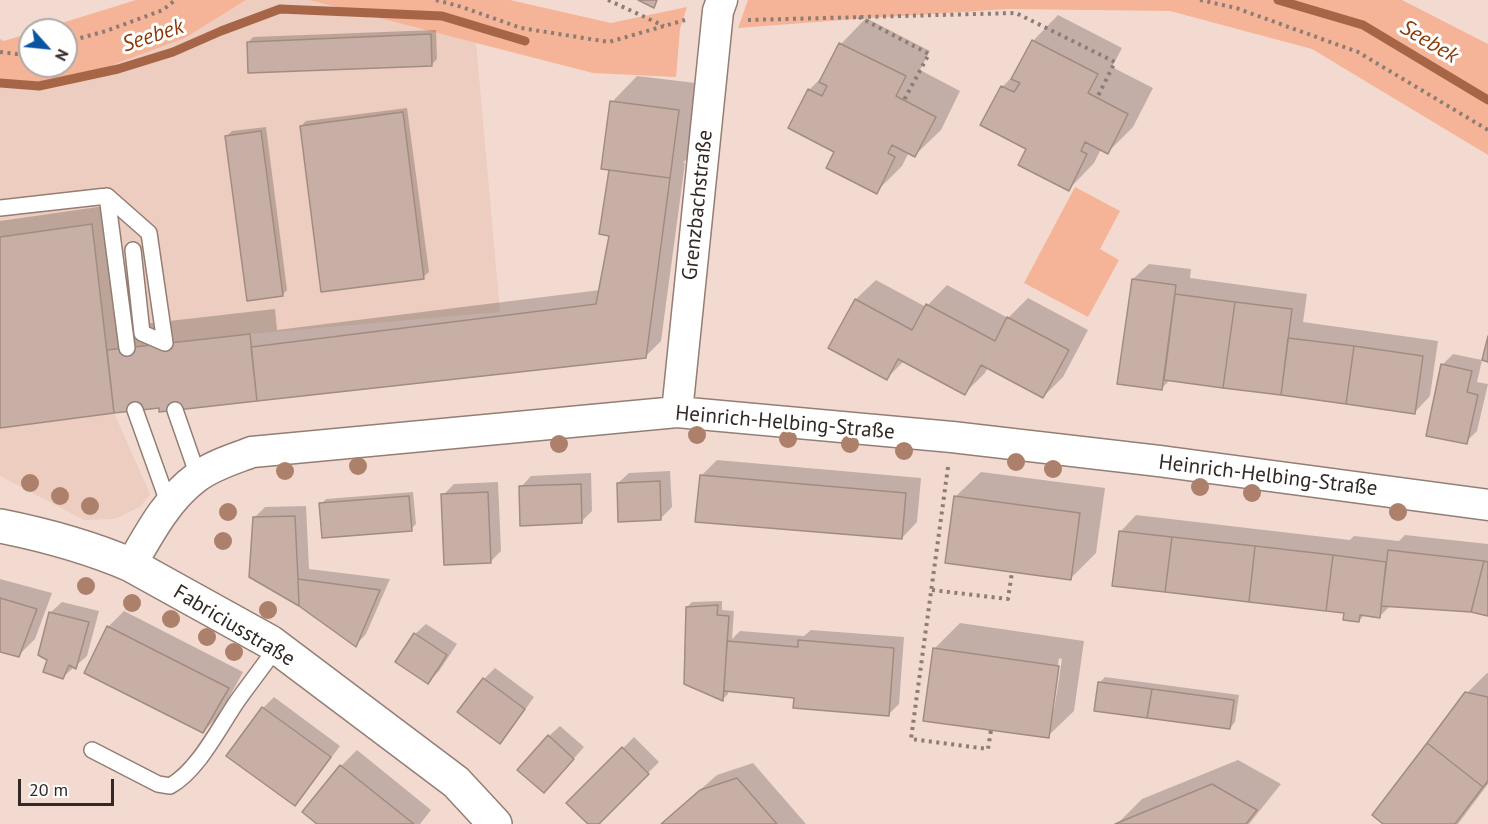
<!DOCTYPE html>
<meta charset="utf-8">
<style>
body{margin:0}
#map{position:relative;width:1488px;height:824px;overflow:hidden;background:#f3dad0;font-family:"PT Sans",sans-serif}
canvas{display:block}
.north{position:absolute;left:18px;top:18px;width:60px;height:60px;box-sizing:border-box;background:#fff;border:2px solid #ada9a8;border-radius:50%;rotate:117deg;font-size:16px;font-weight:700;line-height:24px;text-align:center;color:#322925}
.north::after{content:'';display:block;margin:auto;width:21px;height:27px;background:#0854a3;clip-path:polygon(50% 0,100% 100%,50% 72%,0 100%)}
.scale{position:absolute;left:18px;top:779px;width:96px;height:27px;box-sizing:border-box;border:3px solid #322925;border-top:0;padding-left:8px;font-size:18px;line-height:21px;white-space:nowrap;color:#322925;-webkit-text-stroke:4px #fff;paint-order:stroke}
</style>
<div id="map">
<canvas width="1488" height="824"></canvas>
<div class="north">N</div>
<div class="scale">20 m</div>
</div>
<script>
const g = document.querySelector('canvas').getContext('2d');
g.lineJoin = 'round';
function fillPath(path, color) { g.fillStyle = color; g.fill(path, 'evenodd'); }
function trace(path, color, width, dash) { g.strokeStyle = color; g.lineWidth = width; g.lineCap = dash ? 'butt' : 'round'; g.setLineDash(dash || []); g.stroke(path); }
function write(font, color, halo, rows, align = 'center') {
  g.font = font + ' "PT Sans",sans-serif'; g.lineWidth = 6; g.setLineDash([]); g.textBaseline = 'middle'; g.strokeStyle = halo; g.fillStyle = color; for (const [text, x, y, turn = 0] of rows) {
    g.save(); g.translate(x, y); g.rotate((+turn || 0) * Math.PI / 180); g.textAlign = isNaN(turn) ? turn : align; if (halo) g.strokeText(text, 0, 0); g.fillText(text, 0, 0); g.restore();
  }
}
const built = new Path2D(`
 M246,0h63l167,43 24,269 -250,22 -143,16 7,63 36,81 -9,12 -26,13 -31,1 -84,-44v-390l51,2 134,-50z`);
const green = new Path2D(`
 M136,0h110l-61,38 -134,50 -51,-2v-47l4,2 26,-8v33h36v-36h-27z
 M309,0h201l101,23 76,-16 -7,22 -4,48 -83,-4z
 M748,0h654l86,44v111l-176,-106 -142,-38 -162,-2 -139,9 -131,10z
 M1075,187l45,24 -20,38 19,11 -31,57 -64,-34z`);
const shadow = new Path2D(`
 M1058,15l64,33 -10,19 41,21 -20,39 -25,25 -7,-3 -7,14 -25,26 -41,-41 -26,-61 15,-15 16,-31z
 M866,18l64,33 -10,19 40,21 -19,39 -26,25 -6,-3 -7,14 -26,26 -40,-40 -46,-24 19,-38 16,-16 16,-30z
 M436,30l1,29 -5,5 -184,-21 5,-6z
 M637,76l67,8 -9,67 -12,12h2l-24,178 -16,16 -532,54 -113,16v-206l112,-16 14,127 8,-7 141,-16 2,21 323,-40 10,-55 2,-133z
 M407,108l22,164 -6,5 -122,-151 5,-5z
 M266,127l21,163 -5,5 -55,-159 5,-5z
 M1149,264l42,5 -1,9 117,16 -4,28 135,19 -8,55 -15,16 -244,-33 -10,10 -28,-110z
 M876,280l50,27 21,-22 61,33 20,-20 60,32 -25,47 -20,20 -55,-30 -3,6 -20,20 -61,-32 -17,17 -31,-79z
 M1453,354l29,6 -5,22 11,2 -11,47 -11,11 -24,-77z
 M717,460l204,18 -4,44 -15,16 -201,-62z
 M670,471l2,36 -11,11 -43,-35 11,-10z
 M981,472l124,16 -9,65 -25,25 -116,-81z
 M591,473l1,38 -11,11 -60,-35 10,-11z
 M498,482l3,69 -11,11 -47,-67 11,-11z
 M413,492l3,32 -5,5 -90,-25 5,-5z
 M306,506l3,63 81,10 -24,55 -10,11 -56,-40 -46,-87 11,-11z
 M1136,515l214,25 4,-4 45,5 6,-6 83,9v71l-16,-4 -81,-6 -11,11 -15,-2 -6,7 -13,-9 -225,-81z
 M0,579l52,14 -17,46 -16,16 -19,-5z
 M722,601v9l12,1 -2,28 8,-8 64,5 7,-6 93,7 -5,67 -11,11 -92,-18 -68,-7v4l-5,5 -36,-92 5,-5z
 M62,602l37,9 -12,45 -24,21 -15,-18 3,-47z
 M124,611l119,61 -24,44 -16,16 -117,-60 22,-45z
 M960,623l124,18 -10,70 -26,25 -114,-87zM1059,658l3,1 -8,51h-3z
 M426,624l31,20 -18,27 -11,11 -13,-48z
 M495,668l39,29 -24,34 -10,11 -16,-63z
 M1487,673h1v111l-30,40h-72l81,-131z
 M1105,677l134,18 -4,27 -5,6 -130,-46z
 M274,697l66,49 -35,47 -10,11 -32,-96z
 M560,726l24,21 -30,34 -5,-45z
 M634,737l25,25 -62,62h-7l-21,-21z
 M357,750l74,60 -11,14h-101l-15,-12 37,-46z
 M1238,760l43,24 -32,40h-132l25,-25z
 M753,763l53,61h-145l56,-49z`);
const stream = new Path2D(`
 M1278,0l85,25 125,75
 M0,83l39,3 79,-17 55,-17 48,-21 59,-22 162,7 83,25`);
const building = new Path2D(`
 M638,0h19l-3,8z
 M431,34l1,32 -184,7 -1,-31z
 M1032,40l66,34 -10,19 40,21 -20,40 -23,-12 -4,9 6,3 -18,37 -51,-26 8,-16 -46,-24 21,-39 13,6 6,-9 -9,-4z
 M839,43l67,33 -10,20 40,21 -21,40 -23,-12 -4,8 7,4 -18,37 -51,-26 8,-16 -46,-24 20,-39 14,7 5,-10 -8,-4z
 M610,101l69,9 -9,68 -69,-9z
 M403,112l21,167 -103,13 -21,-166z
 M261,131l22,165 -36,5 -22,-165z
 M609,170l61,8 -24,180 -389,43 -6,-54 345,-43 13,-68 -10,-2z
 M92,224l22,189 -114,15v-191z
 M1132,279l44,6 -14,105 -45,-6z
 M1175,294l60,8 -12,86 -59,-8z
 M855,299l57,31 14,-26 69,37 12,-24 62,33 -26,48 -62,-33 -16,30 -67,-36 -11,21 -59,-32z
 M1235,302l57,7 -11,86 -58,-7z
 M250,334l7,67 -98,11v-4l-45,5 -7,-63z
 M1488,336v26l-6,-2z
 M1288,338l66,8 -8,58 -65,-9z
 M1354,346l69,10 -8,58 -69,-10z
 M1441,364l31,7 -5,21 11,3 -11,49 -41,-8z
 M700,475l206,18 -4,46 -207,-17z
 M660,481l1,39 -43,2 -1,-39z
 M581,484l1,39 -62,3 -1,-40z
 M488,492l3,71 -47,2 -3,-71z
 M409,496l3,35 -90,7 -3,-35z
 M954,496l126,17 -9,67 -126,-17z
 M295,516l3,63 1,27 -50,-29 4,-60z
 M1119,531l53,6 -7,55 -53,-6z
 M1172,537l83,9 -6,56 -84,-10z
 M1255,546l78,9 -7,56 -77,-9z
 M1388,550l96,11 -13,51 -90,-6z
 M1333,555l53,7 -6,56 -20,-3 -1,7 -16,-2 1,-7 -18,-2z
 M1484,561l4,1v54l-17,-4z
 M298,579l82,11 -24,57 -57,-41z
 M0,598l37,11 -18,48 -19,-5z
 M718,605l-1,10 12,1 -6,85 -39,-17 2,-77z
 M49,612l40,10 -13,47 -7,-4 -6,14 -20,-7 4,-12 -9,-5z
 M107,626l122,62 -26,45 -119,-60z
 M414,633l33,22 -19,29 -33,-22z
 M798,640l96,8 -5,68 -96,-8 1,-10 -70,-7 3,-50 71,6z
 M933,648l126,18 -10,72 -126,-17z
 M483,678l42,31 -25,35 -43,-32z
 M1098,682l54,7 -5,29 -53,-7z
 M1152,689l82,11 -4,29 -83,-11z
 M1465,692l23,5v84l-5,6 -56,-44z
 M262,707l69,50 -36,49 -69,-50z
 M548,735l26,24 -30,34 -27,-23z
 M1427,743l56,44 -28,37h-72l-11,-9z
 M622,747l27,27 -50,50h-11l-22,-21z
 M340,765l74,59h-97l-15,-12z
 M737,778l40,46h-116l39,-34z
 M1212,784l45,26 -11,14h-131z`);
const path = new Path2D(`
 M436,0l26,7 59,21 88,14 76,-22
 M608,0l56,26
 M1200,0l36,8 122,44 130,78
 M859,17l70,37 -25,46
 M748,20l268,-7 99,49 -18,36
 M66,42l40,-11 57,-21 12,-10
 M0,52l17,2 13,-3
 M948,467l-37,272 77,10 3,-19
 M932,590l76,9 4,-27`);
const service = new Path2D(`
 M107,196l20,152
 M0,208l107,-12 42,37 16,110
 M133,250l9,83 23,10
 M135,410l34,95
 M175,410l23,66
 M92,750l66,34 12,2c28,-15 50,-60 68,-86 13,-18 26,-35 39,-53`);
const minor = new Path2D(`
 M677,412l41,-401 4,-11
 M131,565c18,-31 36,-66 66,-88 16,-12 37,-18 55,-25l425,-40 275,25 207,24 329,44`);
const tertiary = new Path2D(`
 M0,526c45,9 89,21 131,39l139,77 186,140 39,42`);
const trees = [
 [697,435],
 [788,439],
 [559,444],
 [850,444],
 [904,451],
 [1016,462],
 [358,466],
 [1053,469],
 [285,471],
 [30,483],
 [1200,487],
 [1252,493],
 [60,496],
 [90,506],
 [228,512],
 [1398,512],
 [223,541],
 [86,586],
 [132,603],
 [268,610],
 [171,619],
 [207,637],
 [234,652]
];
const streetNames = [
 ["Grenzbachstraße",698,205,-84],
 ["Heinrich-Helbing-Straße",785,423,5],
 ["Heinrich-Helbing-Straße",1268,476,7],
 ["Fabriciusstraße",234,626,31]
];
const waterNames = [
 ["Seebek",153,36,-18],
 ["Seebek",1429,42,31]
];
fillPath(built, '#eccdbf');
fillPath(green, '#f5b497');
fillPath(shadow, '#0003');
trace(stream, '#a76547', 9);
fillPath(building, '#c7afa5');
trace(building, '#a28b81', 1.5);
trace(service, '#947e74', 18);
trace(minor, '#947e74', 33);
trace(tertiary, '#947e74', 36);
trace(path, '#8d7c75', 4, [3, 4.5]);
trace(service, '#fff', 15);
trace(minor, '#fff', 30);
trace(tertiary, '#fff', 33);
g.fillStyle = '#ac806b';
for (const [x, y] of trees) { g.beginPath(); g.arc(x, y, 9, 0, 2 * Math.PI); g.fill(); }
write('21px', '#322925', '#fff', streetNames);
write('italic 22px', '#8d3a09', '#fff', waterNames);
</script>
